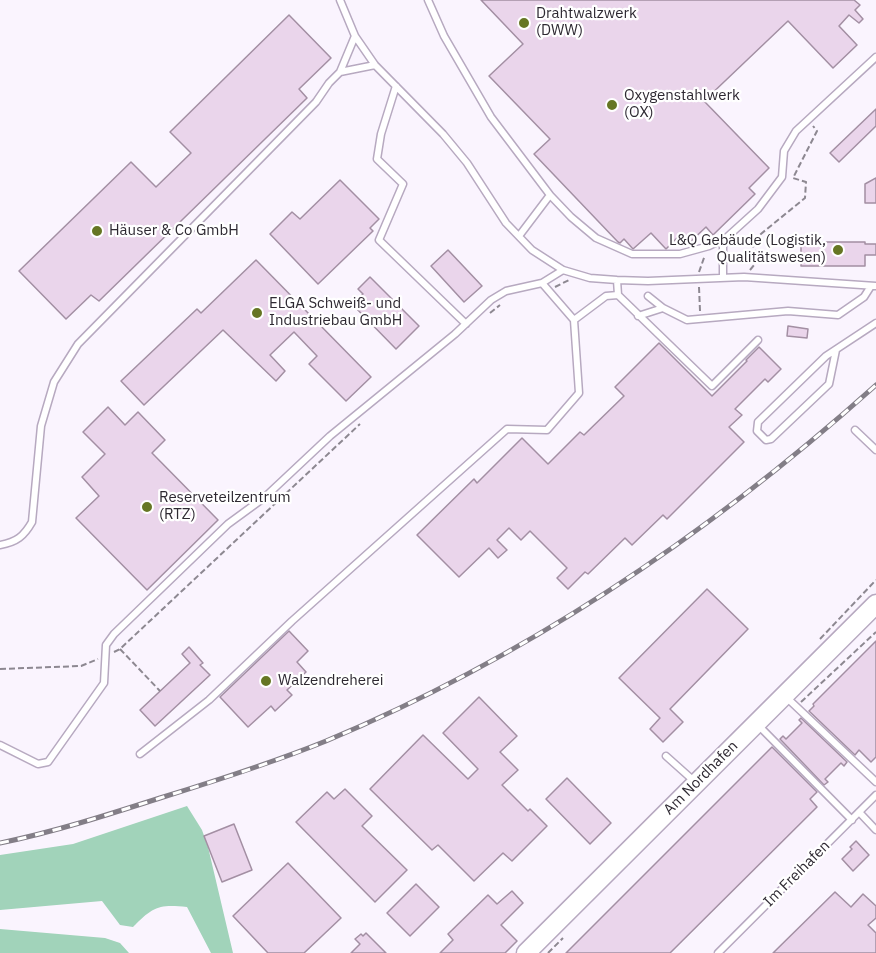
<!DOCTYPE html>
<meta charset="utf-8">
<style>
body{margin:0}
canvas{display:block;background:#faf4fe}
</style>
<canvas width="876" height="953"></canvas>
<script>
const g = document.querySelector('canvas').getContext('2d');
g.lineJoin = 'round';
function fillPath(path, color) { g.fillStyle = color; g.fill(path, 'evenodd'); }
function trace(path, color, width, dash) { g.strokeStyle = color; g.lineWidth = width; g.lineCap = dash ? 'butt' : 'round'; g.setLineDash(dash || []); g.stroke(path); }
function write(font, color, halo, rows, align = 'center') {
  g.font = font + ' "IBM Plex Sans",sans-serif'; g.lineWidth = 4.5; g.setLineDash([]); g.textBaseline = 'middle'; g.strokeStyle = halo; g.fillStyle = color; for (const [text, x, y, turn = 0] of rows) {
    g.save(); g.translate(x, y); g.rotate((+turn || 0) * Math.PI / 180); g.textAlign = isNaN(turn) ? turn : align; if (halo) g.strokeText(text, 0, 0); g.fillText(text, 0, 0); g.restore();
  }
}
const green = new Path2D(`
 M187,806l15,24 6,17 25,106h-22l-24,-46c-29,-3 -34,0 -54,20l-13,-2 -18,-24 -102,9v-55l73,-11z
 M0,929l105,9 15,5 9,10h-129z`);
const building = new Path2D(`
 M481,0h373l6,5 -5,5 8,9 -4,4 -10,-8 -10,11 18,19 -24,23 -45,-47 -84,80 65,67 -20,20 6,6 -42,41 -7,-8 -20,19 -8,-9 -12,12 -15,-16 -18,16 -9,-10 -4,4 -2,-1 -84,-88 16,-15 -61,-63 34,-32z
 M289,15l42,43 -32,31 8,9 -208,203 -8,-6 -25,24 -47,-48 112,-109 25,25 35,-34 -21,-21z
 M876,109v17l-37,36 -9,-9z
 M876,178v25h-11v-19z
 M340,180l39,39 -9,9 3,3 -55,53 -48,-50 22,-22 8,7z
 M801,242h64v2h11v11h-11v11h-64z
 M448,250l34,36 -18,16 -33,-36z
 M256,260l115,117 -25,24 -37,-37 8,-8 -23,-24 -24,23 15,16 -9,10 -53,-51 -79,75 -23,-24 76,-72 4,4z
 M370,277l49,49 -23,23 -44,-45 11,-10 -5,-5z
 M788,326l20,3 -1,9 -20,-2z
 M659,343l53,53 35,-35 -1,-1 13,-13 22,22 -13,13 -3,-3 -30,30 7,6 -13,12 15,15 -77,77 -4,-4 -31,30 -7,-7 -37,36 -3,-2 -17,17 -11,-11 10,-10 -37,-37 -9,9 -12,-12 -12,12 10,10 -9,8 -9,-10 -30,29 -42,-42 57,-56 3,4 45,-45 26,26 32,-32 4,3 40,-39 -9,-9z
 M108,407l17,18 13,-13 27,28 -13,13 66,67 -71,70 -71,-72 23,-22 -17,-19 23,-23 -22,-22z
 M707,589l41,40 -78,80 13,13 -20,20 -13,-13 10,-11 -41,-40z
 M289,631l19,20 -11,11 9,10 -19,18 5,5 -17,16 -4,-5 -23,21 -28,-30z
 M876,641v116l-5,5 -12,-12 -4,5 -46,-44 5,-5 -1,-2z
 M189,647l14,16 -3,2 10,10 -55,51 -15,-16 50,-47 -8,-9z
 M479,697l38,39 -17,16 18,18 -16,15 26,26 2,-2 17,17 -35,35 -9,-8 -29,28 -36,-36 -6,5 -62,-61 53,-54 45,44 10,-10 -35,-36z
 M801,718l46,44 -3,4 -3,-3 -16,16 3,3 -4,3 -44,-46 3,-3 3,3 16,-16 -3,-3z
 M772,747l45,45 -7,7 7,8 -147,146h-104z
 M567,778l44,45 -21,21 -44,-45z
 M345,789l27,27 -10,10 45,44 -32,32 -79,-80 31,-30 7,7z
 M234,824l18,46 -30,12 -18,-46z
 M856,841l13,14 -16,16 -11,-12 10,-10 -2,-2z
 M288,863l53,55 -37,35h-36l-35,-37z
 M416,884l23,23 -29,29 -23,-23z
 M512,891l11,12 -22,22 16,16 -12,12h-65l13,-13 -5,-6 40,-39 9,9z
 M835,892l16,15 12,-13 13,12v12l-8,7 8,8v20h-103z
 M366,933l20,20h-35l9,-9 -5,-5 6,-5 2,2z`);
const path = new Path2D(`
 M750,270l9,-11 -8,-17 54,-44 1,-16 -13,-4 24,-47 -4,-5
 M699,272l6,-17
 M555,287l14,-7
 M699,287l1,24
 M490,313l10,-8
 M820,639l56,-59
 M120,649l40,42
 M114,652l6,-3 240,-225
 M0,669l81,-3 17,-7
 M801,702l75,-70
 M548,953l15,-15`);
const service = new Path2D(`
 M340,0l15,36 20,29 68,69 24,29 39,60 26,27 31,20 27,8 27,2 31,1 96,-4 132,9
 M428,0l16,36 47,81 59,78 -31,41
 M340,72l15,-36
 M396,86l-15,48 -4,25 26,25 -24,56 87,84
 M550,195l21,22 25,21 36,16h48l29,-8 17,-8 32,-29 24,-32 2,-26 12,-20 80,-74
 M723,277v-31l3,-7
 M617,280l1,15 94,91 46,-46
 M648,296l15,12 24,12 101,-9 50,4 26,-18 7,-11
 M638,316l25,-8
 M574,320l32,-24 12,-1
 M836,350l-7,34 -58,55 -5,1 -9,-9 1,-9 68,-66 50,-33
 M855,430l21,20
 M0,545c17,-3 24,-9 32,-23l9,-96 13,-44 24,-38 238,-242 13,-19 11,-11 35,-7
 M785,696l91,86
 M758,725l94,95
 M0,745l38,19 10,-2 56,-79 2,-38 8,-11 114,-110 37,-27 65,-61 125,-102 36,-34 15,-9 36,-8 21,-13
 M140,754l69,-54 83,-79 215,-192 40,1 32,-37 -5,-73 -32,-37
 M666,756l28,25
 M859,812l17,18
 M718,953l158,-158`);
const secondary = new Path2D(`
 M526,953l350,-349`);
const rail = new Path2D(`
 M0,843c54,-11 107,-28 160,-45 55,-17 112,-35 166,-57 203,-85 387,-210 550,-356`);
const markers = [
 [524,23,6,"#667624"],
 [612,105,6,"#667624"],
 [97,231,6,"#667624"],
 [838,250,6,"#667624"],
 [257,313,6,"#667624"],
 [147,507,6,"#667624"],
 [266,681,6,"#667624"]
];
const poiNames = [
 ["Drahtwalzwerk",536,14],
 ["(DWW)",536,31],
 ["Oxygenstahlwerk",624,96],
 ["(OX)",624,113],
 ["Häuser & Co GmbH",109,231],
 ["L&Q Gebäude (Logistik,",826,241,"right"],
 ["Qualitätswesen)",826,258,"right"],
 ["ELGA Schweiß- und",269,304],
 ["Industriebau GmbH",269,321],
 ["Reserveteilzentrum",159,498],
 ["(RTZ)",159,515],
 ["Walzendreherei",278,681]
];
const streetNames = [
 ["Am Nordhafen",701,778,-45],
 ["Im Freihafen",797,874,-45]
];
fillPath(green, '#a1d3ba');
fillPath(building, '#ead5eb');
trace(building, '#a38fa3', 1.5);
trace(service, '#b7a9c0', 9);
trace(secondary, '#b7a9c0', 21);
trace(path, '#8d8891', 2, [6, 3]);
trace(service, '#fff', 6);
trace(secondary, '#fff', 18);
trace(rail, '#837e87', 5);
trace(rail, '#fff', 3, [9]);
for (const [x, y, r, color] of markers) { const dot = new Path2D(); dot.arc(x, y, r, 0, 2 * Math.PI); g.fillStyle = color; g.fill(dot); trace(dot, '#fff', 2); }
write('15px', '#2e2932', '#fff', poiNames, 'left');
write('15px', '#2e2932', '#fff', streetNames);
</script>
